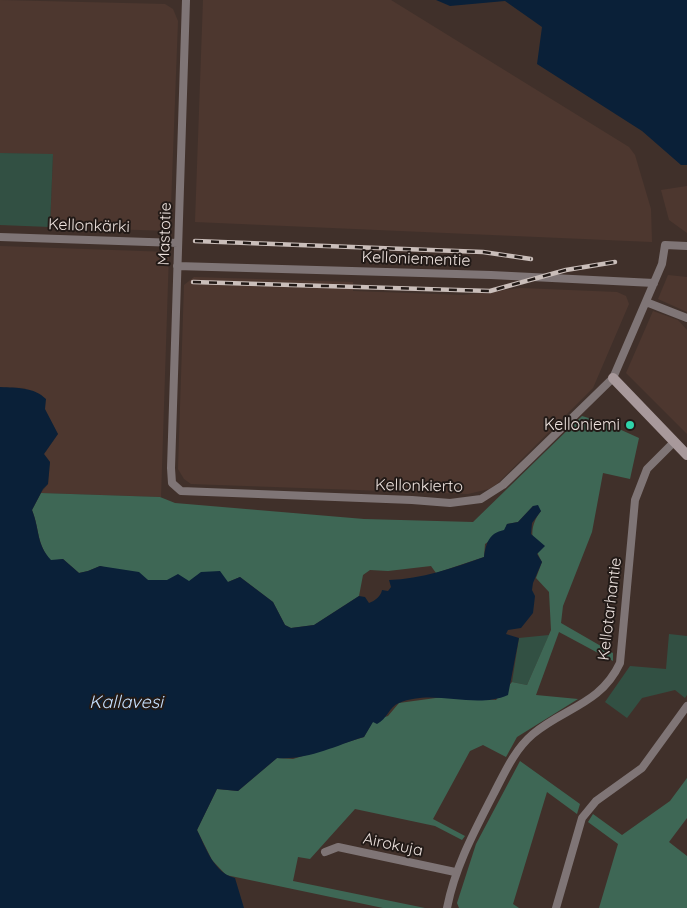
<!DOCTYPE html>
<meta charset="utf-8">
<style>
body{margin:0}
canvas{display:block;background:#40302a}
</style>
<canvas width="687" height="908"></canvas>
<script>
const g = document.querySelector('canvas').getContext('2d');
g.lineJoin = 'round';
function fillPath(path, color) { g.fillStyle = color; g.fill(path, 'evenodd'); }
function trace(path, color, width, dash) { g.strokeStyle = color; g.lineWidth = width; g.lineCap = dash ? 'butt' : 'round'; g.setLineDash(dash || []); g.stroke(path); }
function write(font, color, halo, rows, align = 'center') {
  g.font = font + ' Quicksand,sans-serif'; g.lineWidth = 4; g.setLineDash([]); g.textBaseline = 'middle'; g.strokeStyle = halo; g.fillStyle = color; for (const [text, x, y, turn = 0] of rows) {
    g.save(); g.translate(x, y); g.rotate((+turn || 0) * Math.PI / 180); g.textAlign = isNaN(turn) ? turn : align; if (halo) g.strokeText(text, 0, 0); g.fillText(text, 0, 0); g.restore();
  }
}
const built = new Path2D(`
 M0,0l165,4 8,5 5,12 -8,210 -120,-4 3,-72 -53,-2z
 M203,0h188l238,147 6,8 16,54 1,33 -457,-20z
 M687,186v47l-18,-13 -8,-30z
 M0,246l169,6 -8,245 -120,-4 7,-9 2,-22 -6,-8 14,-20 -14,-25 -19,-21 -25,-1z
 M668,275l19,2v35l-29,-13z
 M194,277l159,5v9l110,4 58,-7 96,4 9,4 3,8 -36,84 -96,96 -8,5 -21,5 -277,-10 -7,-5 -6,-10 6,-184z
 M653,311l25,9 9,10v104l-61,-61z`);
const green = new Path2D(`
 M0,153l53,1 -3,73 -50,-2z
 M669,634l18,2v59l-2,3 -10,-8 -33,8 -15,20 -22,-16 25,-36 36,3z
 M549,635l-22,50 -15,-3 7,-44z`);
const forest = new Path2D(`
 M582,416l26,8 31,14 -9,41 -27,-6 -11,59 -29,74 -2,17 52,30v8l-54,-29 -23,63 42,4 -61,38 -11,20 -23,-12 -13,6 -37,68 32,17 -3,4 -27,-14 -80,-17 -45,50 -12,-2 -5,24 132,27h-42l-157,-33 -14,-15 -15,-30 20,-41 21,2 39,-33 16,1 71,-22 9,-16 15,-5 11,-13 44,-6 53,3 16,-18 15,3 24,-55 -2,-38 -13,-14 6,-16c-10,-19 -15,-33 -1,-51l-8,-5 -15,16 -11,2 -2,6 -20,14 -1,13 -48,16 -5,-7 -43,5 -18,-1 -7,5 -4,21 -45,29 -23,3 -6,-3 -12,-23 -33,-25 -12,5 -80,-2 -48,-14 -12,5 -9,2 -16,-14 -12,2c-15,-18 -11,-31 -19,-51l9,-17 119,4 15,6 189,16 109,3z
 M520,761l60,43 -3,10 -30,-22 -34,112 6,4h-60l-2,-5 19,-59z
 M687,778v40l-18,24 18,14v52h-88l19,-64 -30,-22 5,-8 29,21 48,-34z`);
const water = new Path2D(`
 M436,0h251v165h-6l-39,-34 -105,-67 5,-37 -37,-26 -55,5z
 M0,387c17,1 34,0 46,12l-1,10 13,25 -14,20 6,8 -2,22 -5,5 -11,21c8,20 4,34 19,50l12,-1 16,14 9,-2 12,-5 39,6 9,8h19l11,-6 11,7 12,-9 19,-1 8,11 12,-5 33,25 12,23 6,3 23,-3 45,-29 6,1 4,6c6,-2 12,-7 13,-13l6,1 3,-4 -2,-7c32,-1 65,-12 95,-23 2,-14 5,-24 20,-27l3,-6 11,-2 15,-16 5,-1 3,6 -9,12 -1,11 14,12 -8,8 5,8 -9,21 -1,7 3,6 -2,17 -12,15 -13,2 -2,4 13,4 -11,57c-34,15 -74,-7 -109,8 -10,4 -12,16 -22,21l-4,-2 -9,15c-30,9 -55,23 -87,21l-39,33 -21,-2 -20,41c9,18 17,43 38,48l9,30h-244z`);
const street = new Path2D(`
 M186,0l-15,468 1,15 9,8 231,9 38,3 31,-4 22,-14 27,-26 83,-81 49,-114 3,-19 22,1
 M0,237l178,6
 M177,266l314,9 163,8
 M646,302l41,16
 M325,852l13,-5 117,25
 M447,908c8,-41 27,-76 46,-113 11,-21 21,-45 40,-61 31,-26 68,-30 87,-71l15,-163 12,-31 27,-27
 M556,908l26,-90 14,-17 46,-33 45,-62`);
const secondary = new Path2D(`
 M613,378l74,77`);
const rail = new Path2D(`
 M195,241l288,11 48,7
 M193,282l297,9 76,-21 49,-8`);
const markers = [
 [630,425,5,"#2fd4aa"]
];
const streetNames = [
 ["Kellonkärki",89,226,2],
 ["Mastotie",165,234,-88],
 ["Kelloniementie",416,259,2],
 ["Kellonkierto",419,486,1],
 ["Kellotarhantie",610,609,-83],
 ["Airokuja",393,845,12]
];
const poiNames = [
 ["Kelloniemi",620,425]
];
const waterNames = [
 ["Kallavesi",126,703]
];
fillPath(built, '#4d372f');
fillPath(green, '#325043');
fillPath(forest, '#3e6755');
fillPath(water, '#0a2038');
trace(street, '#7f7576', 8);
trace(secondary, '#a8999b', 10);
trace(rail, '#cabeba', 4.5);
trace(rail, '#221a17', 2.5, [8]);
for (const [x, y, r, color] of markers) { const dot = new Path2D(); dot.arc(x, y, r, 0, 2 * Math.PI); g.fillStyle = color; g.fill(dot); trace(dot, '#221a17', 2); }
write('16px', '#ede2de', '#221a17', streetNames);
write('16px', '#ede2de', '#221a17', poiNames, 'right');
write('italic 18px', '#c4defc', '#221a17', waterNames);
</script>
